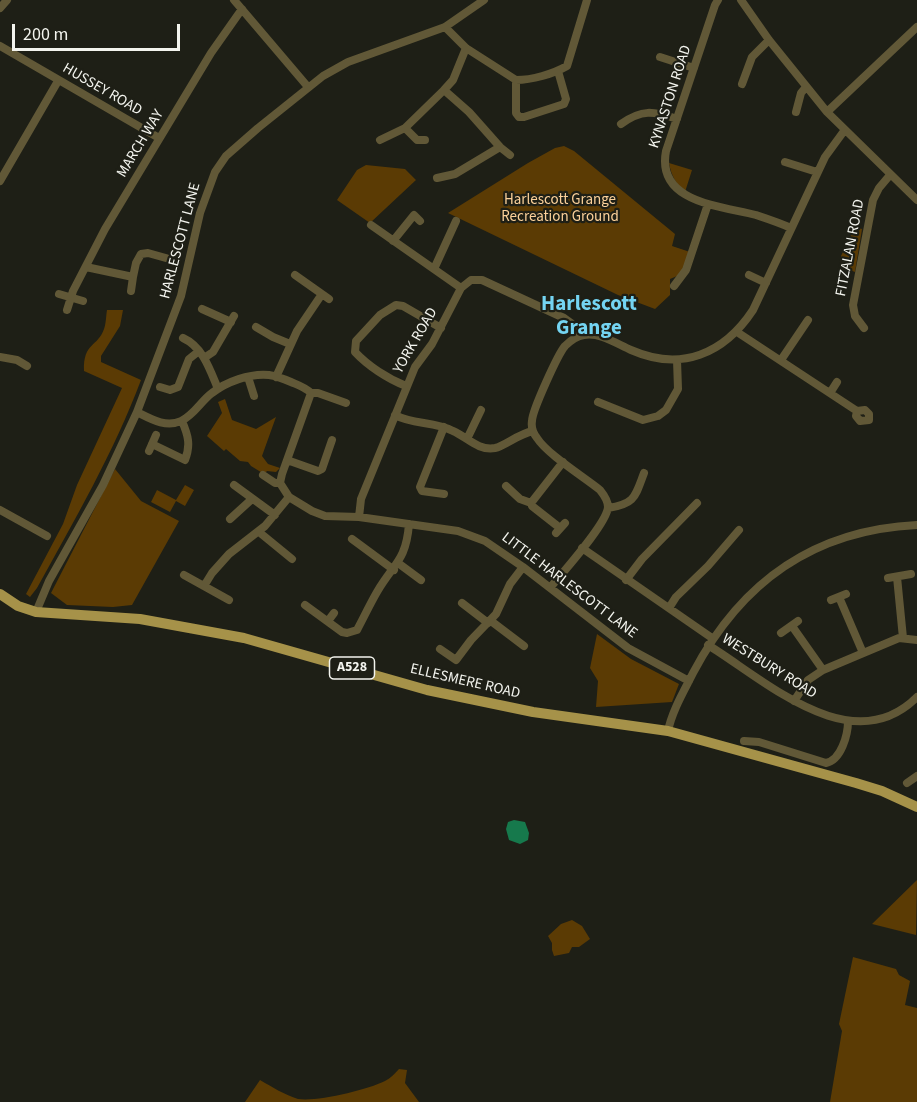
<!DOCTYPE html>
<style>
body{margin:0}
#map{position:relative;width:917px;height:1102px;overflow:hidden;background:#1e1f16;font-family:"Source Sans 3",sans-serif}
canvas{display:block}
.scale{position:absolute;left:12px;top:24px;width:168px;height:27px;box-sizing:border-box;border:3px solid #f3f4ee;border-top:0;padding-left:8px;font-size:18px;line-height:21px;white-space:nowrap;color:#f3f4ee;-webkit-text-stroke:4px #1e1f16;paint-order:stroke}
</style>
<div id="map">
<canvas width="917" height="1102"></canvas>
<div class="scale">200 m</div>
</div>
<script>
const g = document.querySelector('canvas').getContext('2d');
g.lineJoin = 'round';
function fillPath(path, color) { g.fillStyle = color; g.fill(path, 'evenodd'); }
function trace(path, color, width, dash) { g.strokeStyle = color; g.lineWidth = width; g.lineCap = dash ? 'butt' : 'round'; g.setLineDash(dash || []); g.stroke(path); }
function write(font, color, halo, rows, align = 'center') {
  g.font = font + ' "Source Sans 3",sans-serif'; g.lineWidth = 4.5; g.setLineDash([]); g.textBaseline = 'middle'; g.strokeStyle = halo; g.fillStyle = color; for (const [text, x, y, turn = 0] of rows) {
    g.save(); g.translate(x, y); g.rotate((+turn || 0) * Math.PI / 180); g.textAlign = isNaN(turn) ? turn : align; if (halo) g.strokeText(text, 0, 0); g.fillText(text, 0, 0); g.restore();
  }
}
const green = new Path2D(`
 M564,146l10,5 101,83 -3,12 18,6 -8,22 -12,5v16l-15,14 -37,-14 -170,-82 80,-50 27,-15z
 M669,163l23,7 -7,22c-9,-8 -14,-17 -16,-29z
 M366,165l39,4 11,11 -46,43 -33,-23 20,-30z
 M855,227l7,2 -7,43 -13,-5 -1,-11z
 M107,310h16l-3,16 -19,30v6l40,18c-27,72 -67,141 -104,208l-7,9 -4,-3 37,-70 14,-39 45,-97 -38,-17c-1,-29 14,-24 20,-42 2,-5 2,-13 3,-19z
 M225,399l7,21 24,9 20,-12 -14,39 6,8 12,4 -4,4 -9,-1 -3,3 -13,-8 -3,-4 -8,-1 -14,-12 -2,2 -17,-15 15,-23 -4,-11z
 M115,469l26,32 38,20 -47,84 -19,2 -46,-2 -16,-12z
 M185,485l9,5 -9,16 -9,-5 -6,11 -19,-10 6,-12 19,10z
 M597,634l34,25 48,25 -7,18 -76,5 2,-26 -8,-13z
 M917,880l-1,55 -44,-11z
 M572,920l10,6 8,13 -11,8h-7l-3,6 -15,3 -2,-6v-7l-4,-7 13,-12z
 M853,957l43,12 3,6 11,6 -5,24 12,3v94h-87l12,-71 -3,-7z
 M399,1069l8,1 -2,13 14,19h-174l15,-22c12,7 25,15 38,19 19,3 69,-9 87,-18 6,-3 10,-8 14,-12z`);
const water = new Path2D(`
 M514,820l11,2 4,11 -1,7 -8,4 -11,-4 -3,-11 2,-7z`);
const minor = new Path2D(`
 M234,0l74,87
 M718,0l-3,5 -49,146c-10,52 56,55 90,64 12,4 24,8 35,13
 M741,0l28,40 58,72 90,88
 M0,8l7,-8
 M445,27l21,21 50,32c16,0 37,-6 51,-14l20,-66
 M0,46l159,92
 M660,57l34,11
 M516,80v33l3,4h5l40,-13 2,-5 -8,-28
 M742,84l10,-27 17,-17
 M444,90l25,22 31,35 10,8
 M796,112l5,-19 5,-6
 M827,112l90,-85
 M621,124c21,-15 32,-13 56,-5
 M405,128l12,12h8
 M380,140l25,-12 39,-38 9,-10 13,-32
 M785,162l32,10
 M437,178l18,-4 45,-27
 M0,181l58,-100
 M371,225l90,63
 M393,241l21,-26 6,6
 M86,267l47,10 3,-14 5,-9 7,-1 25,7
 M434,269l22,-48
 M295,275l34,24
 M749,275l17,8
 M674,286l12,-16 22,-66
 M131,291l2,-14
 M59,294l24,7
 M202,309l29,13
 M67,310l6,-19 32,-62 106,-176 31,-44
 M256,327l17,10 17,7
 M864,328l-9,-12 -2,-11 20,-105 6,-12 11,-13
 M737,332l120,79 8,-1 4,4v6l-9,1 -4,-5 1,-5
 M183,338c20,9 27,32 35,51
 M0,357l17,3 10,6
 M204,358l9,-6 21,-36
 M781,360l27,-40
 M248,377l6,19
 M276,377l21,-46 25,-37
 M406,386c-18,-7 -38,-20 -51,-34l1,-11 24,-26 16,-10 7,1 38,22
 M160,387l10,3 8,-3 11,-28 10,-8
 M830,393l7,-11
 M598,402l45,18 15,-4 8,-6 12,-21 -1,-29
 M137,412c14,7 29,16 44,9 13,-6 20,-20 31,-28 14,-11 38,-20 57,-18 7,1 15,4 22,7 7,3 14,5 20,11h7l28,10
 M395,415c18,10 39,6 58,16 14,6 25,20 42,17 10,-2 23,-14 38,-17
 M444,427l-24,60 2,4 22,3
 M467,439l14,-29
 M152,444l33,16c6,-15 3,-25 -3,-39
 M149,451l7,-16
 M287,460l31,11 4,-2 10,-29
 M263,475l12,8h5l9,14 23,14 13,5 34,1 99,14 27,10 38,26 105,81 61,33
 M280,483l2,-9 29,-81
 M234,485l41,30
 M506,486l14,13 11,4 1,3 28,22
 M531,503l32,-41
 M608,508c27,-4 27,-11 36,-35
 M0,510l47,26
 M359,517l2,-18 54,-132 17,-23 29,-56 10,-8h11l82,38 7,5 7,13
 M230,519l22,-20
 M259,532l33,27
 M556,533l9,-10
 M352,539l42,31
 M582,548l130,90
 M398,563l23,17
 M184,575l45,25
 M897,577l6,61
 M888,578l23,-4
 M626,580l16,-21 55,-56
 M204,586l8,-13 17,-19 36,-28 24,-29
 M550,588c12,-15 57,-64 58,-81 0,-6 -4,-12 -8,-17 -16,-13 -53,-36 -63,-52 -4,-5 -6,-11 -5,-17 0,-10 26,-67 33,-75 5,-5 12,-10 19,-11 16,-3 33,9 47,15 50,22 93,4 122,-40l72,-153 19,-26
 M839,597l24,56
 M831,600l15,-6
 M462,603l26,20
 M305,605l37,27 5,1 10,-3c7,-13 13,-26 20,-38 17,-29 29,-31 32,-68
 M669,608l7,-11 32,-31 31,-36
 M36,612l13,-31 54,-96 34,-73 44,-116 19,-83 15,-41 11,-16 32,-28 65,-52 25,-14 97,-35 39,-27
 M328,621l6,-8
 M491,621l33,25
 M792,626l31,44
 M781,633l17,-12
 M708,645c57,35 144,117 209,52
 M440,649l16,11 15,-20 25,-26 14,-30 13,-17
 M794,701l14,-21 15,-10 76,-32 18,2
 M668,731c4,-20 16,-40 25,-58 48,-91 120,-143 224,-148
 M744,741l15,1 67,21c15,-3 22,-28 22,-42
 M907,783l10,-7`);
const major = new Path2D(`
 M0,594l18,12 18,6 104,7 104,19 183,52 106,22 135,19 188,52 26,8 35,16`);
const shields = [
 [352,668,45]
];
const shieldNames = [
 ["A528",352,668]
];
const streetNames = [
 ["HUSSEY ROAD",102,90,30],
 ["KYNASTON ROAD",671,97,-72],
 ["MARCH WAY",141,144,-59],
 ["HARLESCOTT LANE",181,241,-75],
 ["FITZALAN ROAD",851,248,-79],
 ["YORK ROAD",416,341,-60],
 ["LITTLE HARLESCOTT LANE",569,586,37],
 ["WESTBURY ROAD",769,667,32],
 ["ELLESMERE ROAD",465,682,13]
];
const parkNames = [
 ["Harlescott Grange",560,201],
 ["Recreation Ground",560,218]
];
const districtNames = [
 ["Harlescott",589,305],
 ["Grange",589,329]
];
fillPath(green, '#5b3b04');
fillPath(water, '#16794c');
trace(minor, '#615837', 8);
trace(major, '#a69249', 10);
for (const [x, y, w] of shields) { const box = new Path2D(); box.roundRect(x - w / 2, y - 11, w, 22, 4.5); g.fillStyle = '#1e1f16'; g.fill(box); trace(box, '#f3f4ee', 1.5); }
write('bold 14px', '#f3f4ee', null, shieldNames);
write('15px', '#f3f4ee', '#1e1f16', streetNames);
write('15px', '#fcd19a', '#1e1f16', parkNames);
write('bold 21px', '#74d4f2', '#1e1f16', districtNames);
</script>
